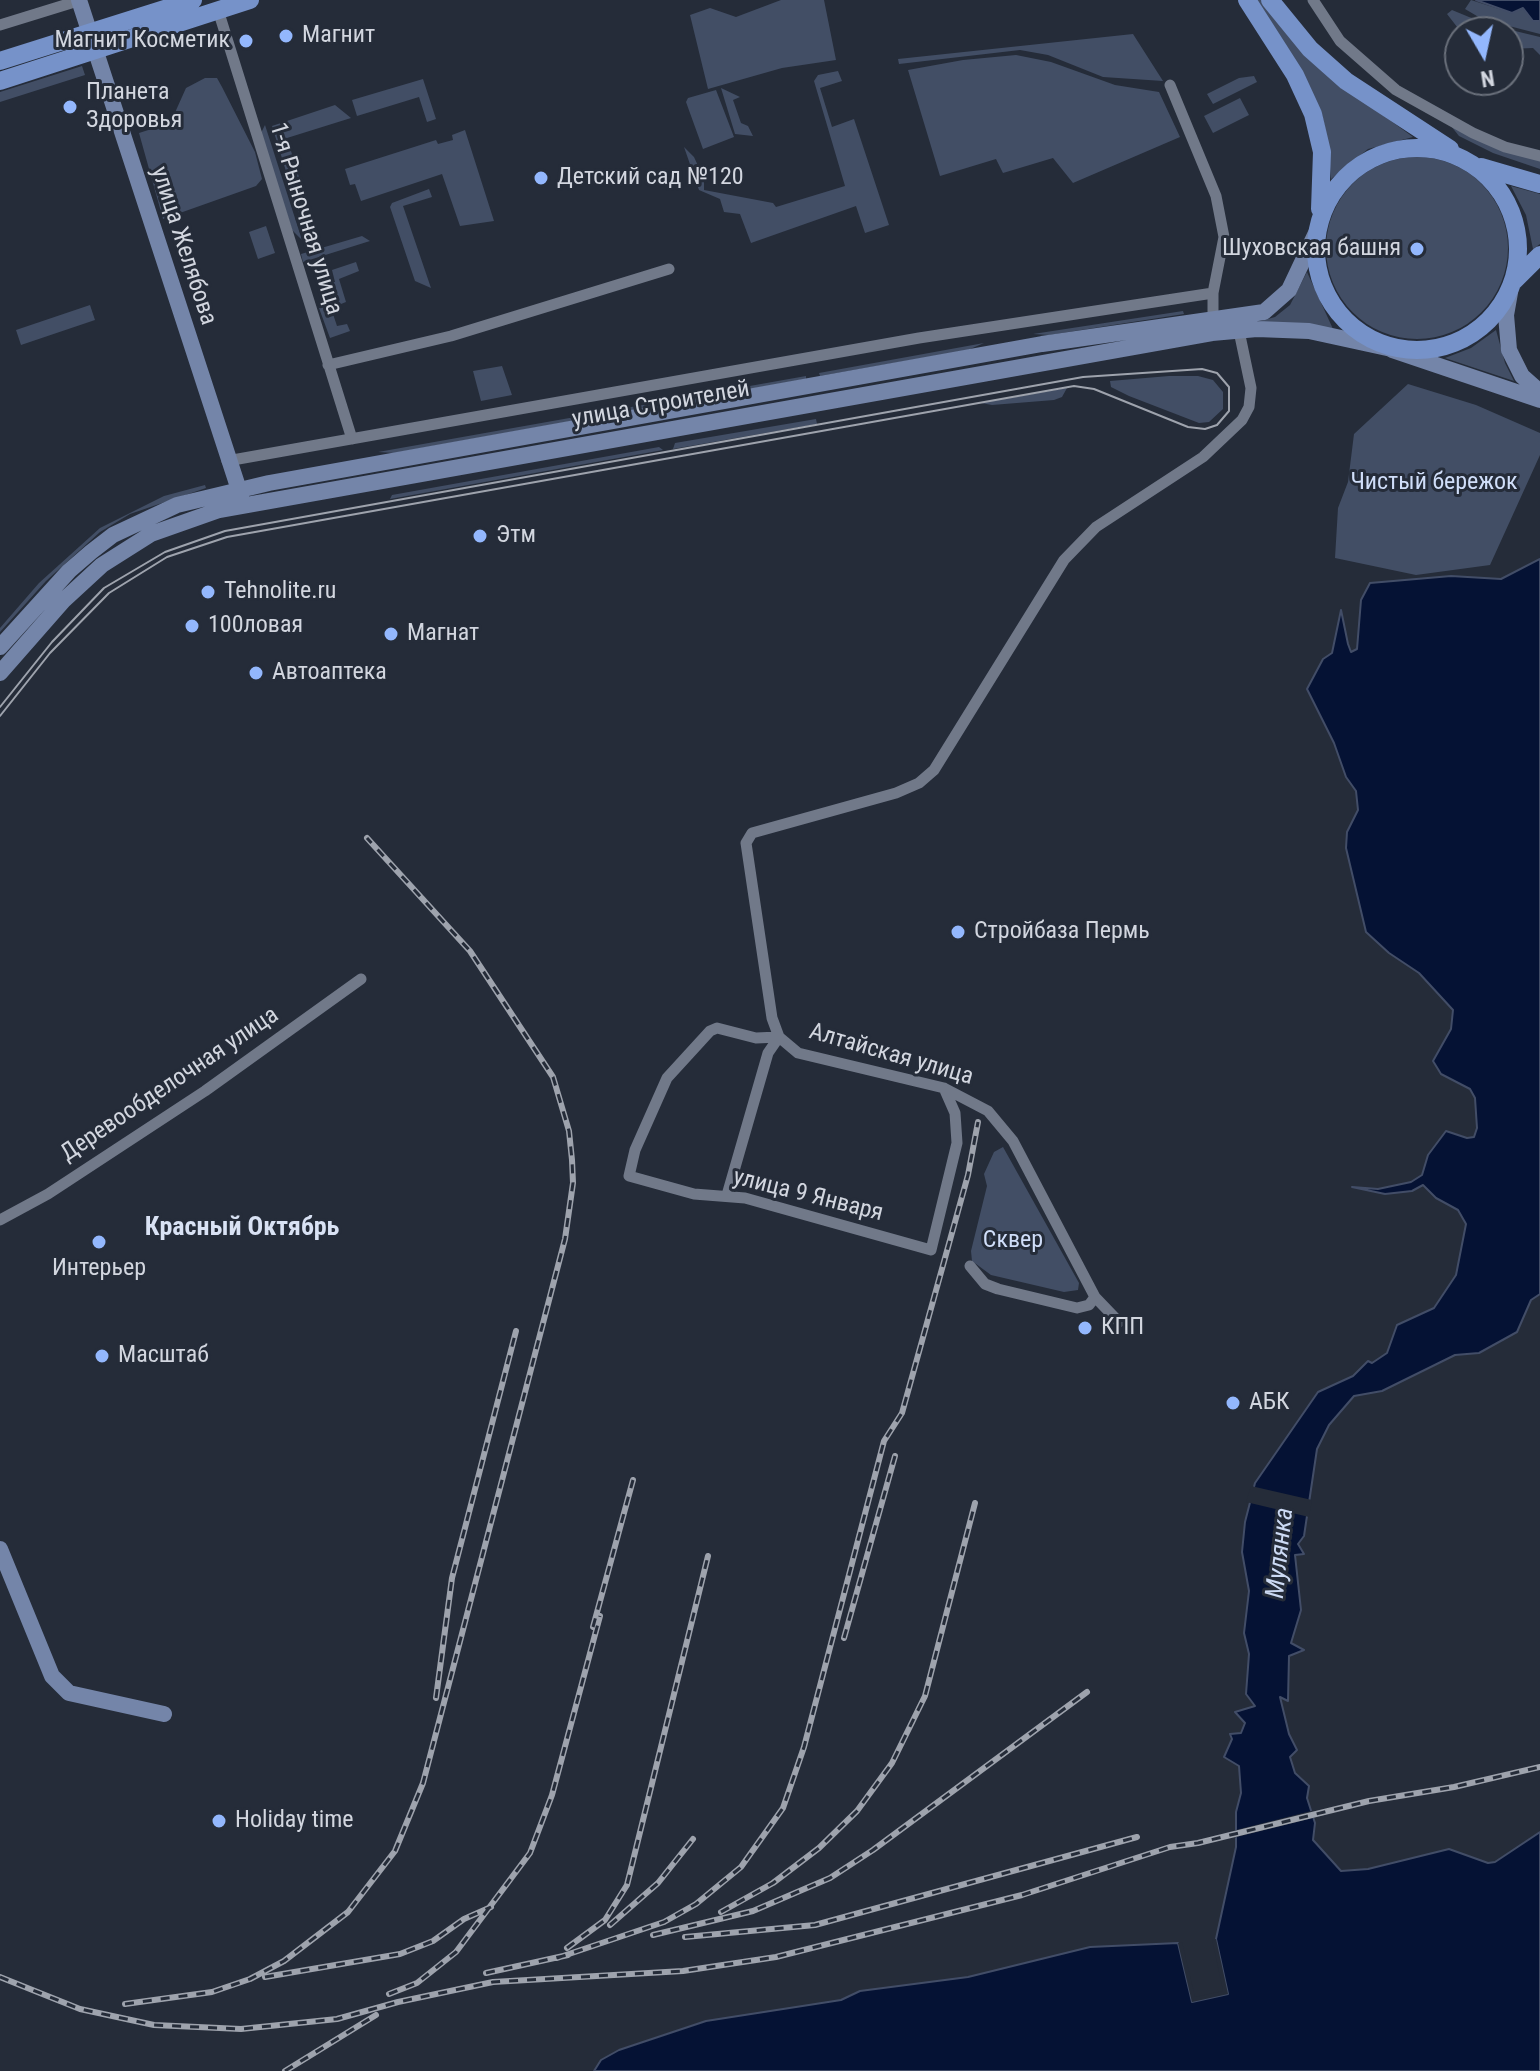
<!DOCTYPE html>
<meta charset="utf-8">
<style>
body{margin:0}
#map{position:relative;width:1540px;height:2071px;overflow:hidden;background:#252c39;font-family:"Roboto Condensed",sans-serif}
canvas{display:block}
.north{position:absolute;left:1444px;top:16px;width:80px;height:80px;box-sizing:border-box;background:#252c39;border:2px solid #6a707b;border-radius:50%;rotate:171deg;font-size:22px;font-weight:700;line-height:32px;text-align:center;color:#d2d6df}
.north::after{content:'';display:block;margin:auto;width:28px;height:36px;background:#93b7fd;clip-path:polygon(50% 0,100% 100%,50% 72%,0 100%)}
</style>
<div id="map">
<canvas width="1540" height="2071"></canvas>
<div class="north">N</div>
</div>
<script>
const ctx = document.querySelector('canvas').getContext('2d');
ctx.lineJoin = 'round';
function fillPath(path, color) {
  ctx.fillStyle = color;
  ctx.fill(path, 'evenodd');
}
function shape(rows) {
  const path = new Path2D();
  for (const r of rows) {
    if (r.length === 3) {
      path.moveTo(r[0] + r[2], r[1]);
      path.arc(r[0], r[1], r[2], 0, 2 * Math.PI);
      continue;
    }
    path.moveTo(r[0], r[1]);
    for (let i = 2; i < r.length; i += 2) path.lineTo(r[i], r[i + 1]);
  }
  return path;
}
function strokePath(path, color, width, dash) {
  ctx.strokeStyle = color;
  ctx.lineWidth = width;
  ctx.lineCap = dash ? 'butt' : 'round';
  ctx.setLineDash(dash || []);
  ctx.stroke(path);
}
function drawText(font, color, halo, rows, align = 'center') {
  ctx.font = font + ' "Roboto Condensed",sans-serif';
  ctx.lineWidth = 6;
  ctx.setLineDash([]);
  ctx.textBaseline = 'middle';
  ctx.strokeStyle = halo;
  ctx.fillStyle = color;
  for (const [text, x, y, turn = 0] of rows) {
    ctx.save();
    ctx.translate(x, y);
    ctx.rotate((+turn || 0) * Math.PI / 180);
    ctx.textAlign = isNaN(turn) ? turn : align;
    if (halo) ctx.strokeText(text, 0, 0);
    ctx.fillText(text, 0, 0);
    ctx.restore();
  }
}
fillPath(shape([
 [781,0,824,0,836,60,782,68,708,89,690,15,710,8,736,17],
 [1255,0,1261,0,1329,76,1413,137,1368,149,1331,179,1328,142,1321,110],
 [1471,0,1499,9,1515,12,1523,8,1533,21,1540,21,1540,34,1482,19,1465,9],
 [1452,10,1486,24,1540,37,1540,55,1533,48,1508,49,1508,32,1461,32,1447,14],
 [1133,34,1163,81,1103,77,1048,55,1020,50,899,64,898,59],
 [1016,55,1051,62,1115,85,1159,92,1180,137,1073,183,1053,158,1003,173,996,159,940,176,908,70,963,60],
 [82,66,85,75,0,102,0,92],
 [838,71,842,81,820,88,832,127,854,119,889,225,865,233,856,206,751,243,740,214,724,212,720,199,699,190,684,147,694,157,704,179,704,190,773,203,776,207,845,186,814,81,818,75],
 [1254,76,1257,82,1213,104,1207,94,1239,78],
 [205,78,217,78,222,87,255,152,262,179,256,186,163,219,139,133,167,124,173,117,186,88],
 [423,79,436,119,427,122,419,97,357,116,352,100],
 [721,88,740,97,733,100,741,123,748,126,753,136,735,134],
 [716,90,734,137,703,149,686,102,688,98],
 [1240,98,1249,115,1213,133,1204,116],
 [335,105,351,118,287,138,317,236,307,239,272,126],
 [265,125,302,240,292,230,261,133],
 [1451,126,1540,159,1540,169,1493,153,1459,136],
 [465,130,494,221,460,226,442,174,361,201,355,184,350,185,345,169,436,140,438,144,453,140,452,135],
 [1417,248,91],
 [1511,186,1540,194,1540,244,1533,249,1526,215],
 [429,189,432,197,403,206,431,288,415,281,390,207,392,203],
 [266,226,275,253,258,259,249,232],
 [362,236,370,241,303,262,301,254],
 [356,262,359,271,339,279,346,302,331,308,337,326,347,324,350,331,330,338,319,308,334,303,328,284,335,282,332,270],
 [1307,272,1333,329,1254,323,1275,317,1290,305],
 [90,305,95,320,21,345,16,330],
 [1183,311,1184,314,1049,335,1033,334],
 [1496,330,1505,363,1514,381,1445,358,1471,348],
 [984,343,968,350,820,376,819,373],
 [502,366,512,395,481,401,473,371],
 [806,376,806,379,394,453,378,452],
 [1169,376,1198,376,1213,380,1223,392,1223,409,1209,422,1199,423,1129,396,1111,387,1110,381],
 [1408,384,1476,405,1540,433,1540,455,1490,565,1416,575,1335,558,1338,508,1348,482,1354,434],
 [1067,388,1062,397,1054,400,992,405,981,403],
 [816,419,817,424,673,449,675,443],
 [659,447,663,450,390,499,392,495],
 [205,485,206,488,130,514,100,532,46,581,0,632,0,628,39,583,100,528,164,496],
 [1003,1147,1079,1283,1078,1290,1064,1292,991,1275,972,1261,971,1251,987,1186,984,1174,994,1152]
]), '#424e65');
const water = shape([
 [1476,0,1540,0,1540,21,1533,21,1523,8,1512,13,1476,0],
 [1540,559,1540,1294,1531,1300,1517,1332,1479,1353,1455,1355,1382,1391,1354,1396,1329,1425,1317,1449,1304,1536,1298,1544,1304,1554,1295,1555,1301,1610,1291,1643,1304,1650,1289,1656,1288,1701,1280,1697,1289,1734,1297,1750,1290,1757,1295,1773,1309,1786,1307,1798,1315,1823,1313,1840,1341,1871,1368,1869,1449,1849,1488,1863,1495,1862,1540,1832,1540,2071,594,2071,601,2060,619,2050,706,2021,841,2000,860,1991,968,1977,1090,1947,1178,1943,1192,2002,1228,1994,1216,1939,1236,1847,1236,1812,1241,1793,1239,1766,1224,1757,1232,1739,1230,1734,1241,1733,1245,1723,1235,1712,1255,1706,1246,1694,1249,1654,1244,1633,1249,1591,1242,1552,1245,1522,1255,1483,1318,1392,1353,1376,1368,1361,1372,1363,1387,1353,1397,1325,1434,1308,1456,1275,1466,1224,1458,1210,1436,1198,1423,1185,1412,1191,1385,1194,1352,1187,1378,1189,1411,1182,1422,1175,1428,1155,1446,1131,1467,1138,1474,1137,1477,1128,1475,1098,1470,1089,1441,1074,1433,1061,1451,1029,1453,1010,1419,973,1389,953,1366,932,1346,848,1347,832,1358,810,1356,791,1346,777,1334,743,1307,689,1323,659,1332,653,1341,610,1348,644,1351,652,1357,649,1361,600,1370,583,1451,576,1501,579,1540,559]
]);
fillPath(water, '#051234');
strokePath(water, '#424d67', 2);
fillPath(shape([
 [1251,1486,1312,1500,1309,1517,1246,1502],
 [1315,1810,1317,1817,1233,1838,1232,1831],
 [1212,1939,1216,1939,1228,1994,1192,2002,1178,1943,1182,1942,1195,1997,1223,1991]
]), '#252c39');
strokePath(shape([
 [1313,0,1340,41,1396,90,1473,133,1505,147,1540,156],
 [218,10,352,439],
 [0,25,81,0],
 [1170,85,1216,196,1224,237,1213,293,1213,319],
 [328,365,451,336,669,269],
 [227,461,919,338,1213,293],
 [779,1037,756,1038,717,1028,710,1031,667,1078,635,1150,629,1176,694,1194,745,1198,931,1250,957,1143,955,1113,944,1088],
 [727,1195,768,1053,779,1037],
 [0,1220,48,1194,205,1091,361,979],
 [970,1266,985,1284,998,1289,1077,1308,1089,1305,1095,1297],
 [1119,1322,1095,1297,1013,1141,988,1111,944,1088,798,1053,779,1037,772,1018,746,843,752,833,896,793,919,783,934,770,1064,560,1096,527,1203,457,1242,420,1249,407,1251,388,1239,331]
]), '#717989', 11);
strokePath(shape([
 [79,0,241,496],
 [1511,287,1506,315,1509,350,1522,376,1540,392],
 [1392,350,1540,400],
 [0,647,69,571,91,552,113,535,177,505,269,483,1042,344,1264,312,1289,290,1316,233],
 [0,673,64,600,102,565,151,534,219,510,1212,333,1257,329,1309,331,1387,348],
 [0,1549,52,1676,69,1693,164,1714]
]), '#7485a9', 16);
strokePath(shape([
 [1247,0,1295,75,1313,114,1322,152,1320,209],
 [1270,0,1310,49,1346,81,1450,149],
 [0,61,193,0],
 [0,81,250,0],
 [1417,249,101],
 [1481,167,1540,184],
 [1514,281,1540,255]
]), '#7692c9', 18);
strokePath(shape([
 [0,707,52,642,104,588,165,552,225,531,1083,377,1202,369,1217,373,1229,387,1229,411,1217,425,1205,429,1188,427,1094,389,1074,386,227,537,167,557,109,593,50,653,0,716]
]), '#9ea3ad', 2);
const rail = shape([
 [593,1627,633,1480],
 [844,1638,895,1456],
 [436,1698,452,1578,516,1331],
 [721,1912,773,1883,819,1848,857,1811,892,1763,925,1696,975,1503],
 [610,1925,658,1883,693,1839],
 [653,1935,753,1911,830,1878,873,1850,1087,1692],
 [685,1937,815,1925,1137,1837],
 [567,1948,605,1920,627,1885,708,1556],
 [557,1958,664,1922,696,1904,741,1867,783,1808,804,1747,884,1441,902,1413,968,1175,978,1122],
 [486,1973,568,1955],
 [0,1977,80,2009,154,2025,241,2029,337,2019,398,2002,493,1982,683,1971,776,1957,1022,1895,1170,1847,1198,1843,1369,1801,1454,1787,1540,1767],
 [265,1977,400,1954,433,1941,464,1919,491,1907],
 [389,1994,417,1983,456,1952,530,1853,552,1795,600,1616],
 [125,2004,212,1992,250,1979,284,1961,348,1912,395,1851,423,1783,565,1239,573,1183,572,1160,569,1131,553,1077,470,951,367,838],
 [285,2071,376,2015]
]);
strokePath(rail, '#9ea3ad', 6);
strokePath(rail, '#252c39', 3, [9]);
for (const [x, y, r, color] of [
 [286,36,8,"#93b7fd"],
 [246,41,8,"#93b7fd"],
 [70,107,8,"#93b7fd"],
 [541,178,8,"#93b7fd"],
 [1417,249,8,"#93b7fd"],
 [480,536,8,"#93b7fd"],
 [208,592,8,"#93b7fd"],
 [192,626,8,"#93b7fd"],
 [391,634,8,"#93b7fd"],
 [256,673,8,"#93b7fd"],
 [958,932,8,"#93b7fd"],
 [99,1242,8,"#93b7fd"],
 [1085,1328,8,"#93b7fd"],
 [102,1356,8,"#93b7fd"],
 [1233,1403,8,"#93b7fd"],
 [219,1821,8,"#93b7fd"]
]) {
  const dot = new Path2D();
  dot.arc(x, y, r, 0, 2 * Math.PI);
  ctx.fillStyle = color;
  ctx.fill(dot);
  strokePath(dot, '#252c39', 3);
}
drawText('24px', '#d2d6df', '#252c39', [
 ["Магнит",302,36],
 ["Магнит Косметик",230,41,"right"],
 ["Планета",86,93],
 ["Здоровья",86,121],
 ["Детский сад №120",557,178],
 ["Шуховская башня",1401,249,"right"],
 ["Этм",496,536],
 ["Tehnolite.ru",224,592],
 ["100ловая",208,626],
 ["Магнат",407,634],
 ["Автоаптека",272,673],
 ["Стройбаза Пермь",974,932],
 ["Интерьер",99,1269,"center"],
 ["КПП",1101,1328],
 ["Масштаб",118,1356],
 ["АБК",1249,1403],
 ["Holiday time",235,1821]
], 'left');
drawText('24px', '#d2d6df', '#252c39', [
 ["1-я Рыночная улица",305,219,73],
 ["улица Желябова",183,246,72],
 ["улица Строителей",661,405,-10],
 ["Алтайская улица",891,1055,16],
 ["Деревообделочная улица",170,1085,-34],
 ["улица 9 Января",808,1196,14]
]);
drawText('24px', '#d0def9', '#252c39', [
 ["Чистый бережок",1434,483],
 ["Сквер",1013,1241]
]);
drawText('bold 26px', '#d9e2f4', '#252c39', [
 ["Красный Октябрь",242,1228]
]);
drawText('italic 26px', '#ccdaf4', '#252c39', [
 ["Мулянка",1281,1553,-84]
]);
</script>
